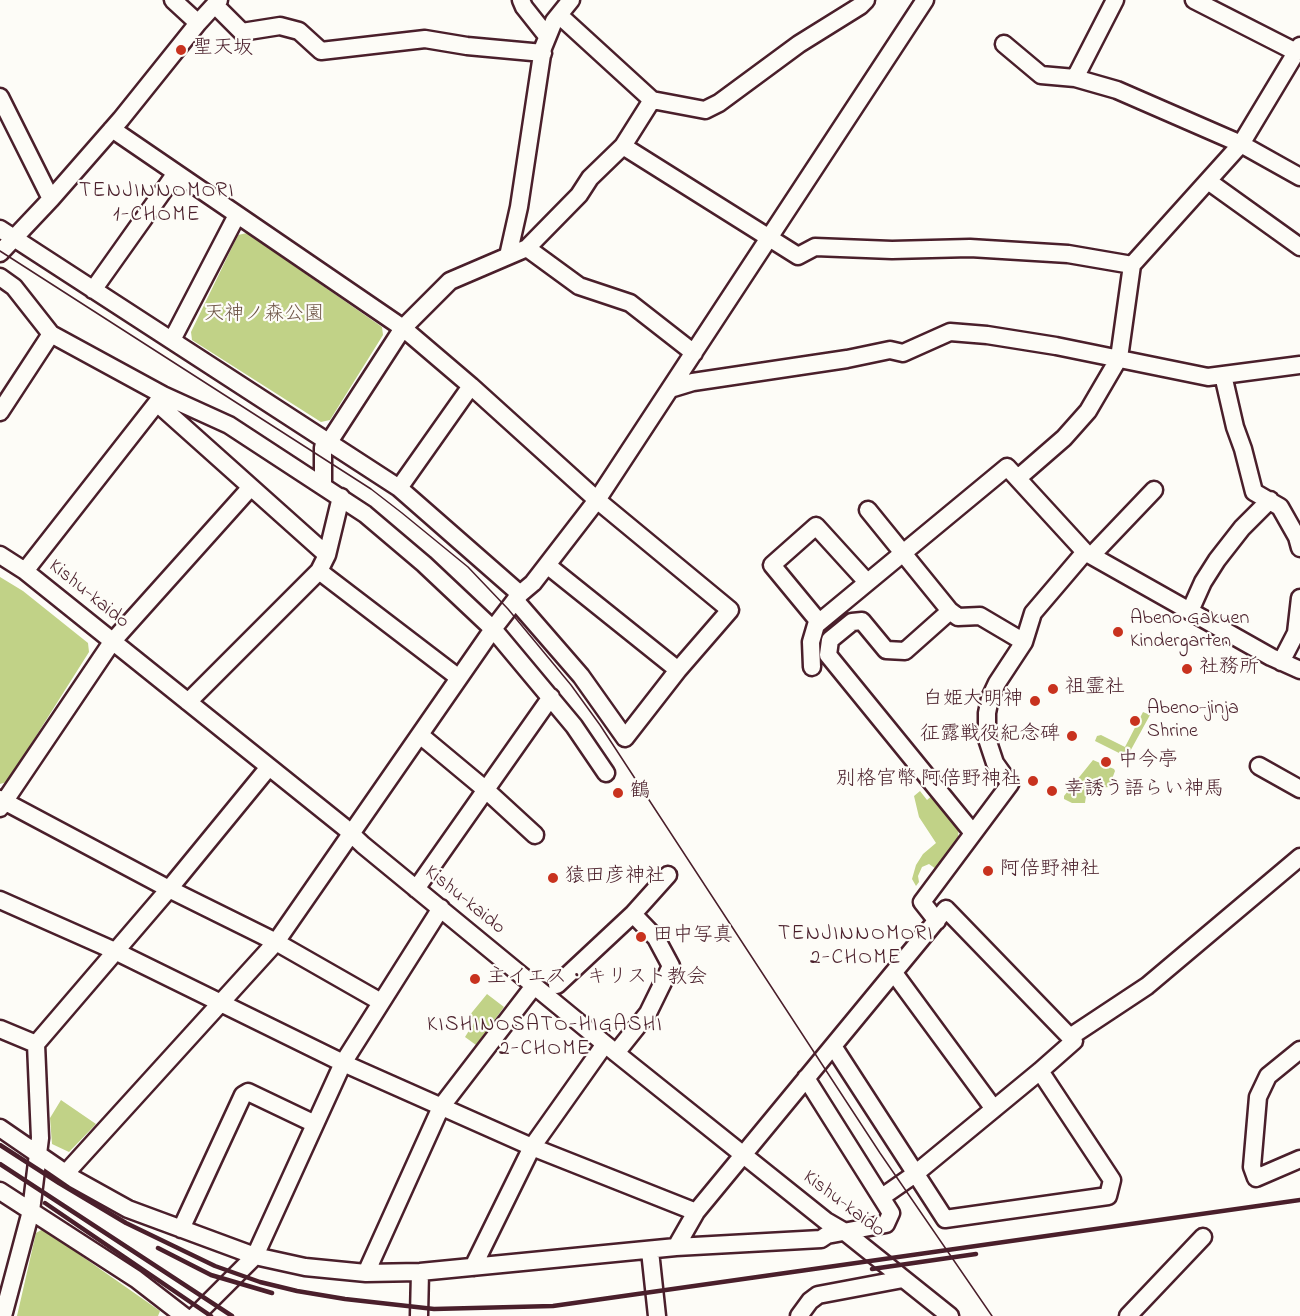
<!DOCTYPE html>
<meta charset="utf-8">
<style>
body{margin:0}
canvas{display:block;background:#fdfcf7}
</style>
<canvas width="1300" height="1316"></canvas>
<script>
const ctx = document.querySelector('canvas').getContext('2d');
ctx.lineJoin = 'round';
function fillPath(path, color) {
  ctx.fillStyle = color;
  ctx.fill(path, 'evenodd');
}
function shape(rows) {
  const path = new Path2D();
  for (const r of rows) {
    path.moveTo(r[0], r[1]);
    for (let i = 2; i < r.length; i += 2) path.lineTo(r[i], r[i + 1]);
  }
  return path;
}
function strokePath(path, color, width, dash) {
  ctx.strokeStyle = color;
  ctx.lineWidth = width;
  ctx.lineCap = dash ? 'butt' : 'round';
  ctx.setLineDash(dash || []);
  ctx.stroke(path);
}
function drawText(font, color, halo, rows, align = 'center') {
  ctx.font = font + ' "Indie Flower","Klee One",sans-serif';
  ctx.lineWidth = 4.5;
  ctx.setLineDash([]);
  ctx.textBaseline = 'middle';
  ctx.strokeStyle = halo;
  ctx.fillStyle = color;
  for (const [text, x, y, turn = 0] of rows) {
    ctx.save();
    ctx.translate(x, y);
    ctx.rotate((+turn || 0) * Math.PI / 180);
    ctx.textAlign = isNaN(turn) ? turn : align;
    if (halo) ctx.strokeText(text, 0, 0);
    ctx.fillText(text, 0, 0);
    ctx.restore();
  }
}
fillPath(shape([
 [247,233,382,327,383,335,330,420,321,422,192,340,191,332,238,235],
 [0,577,23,591,88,643,89,652,7,782,0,784],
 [1143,712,1150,715,1127,757,1095,741,1097,736,1101,735,1125,747],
 [1093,760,1114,769,1115,771,1109,787,1087,789,1085,803,1072,803,1064,799,1064,796],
 [920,791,927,800,935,793,959,824,958,839,936,869,929,864,922,867,918,876,919,882,916,886,912,879,916,865,923,854,936,843,919,817,914,796],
 [487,994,504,1007,476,1045,465,1037,475,1021,469,1016],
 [61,1100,96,1124,69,1152,52,1144,50,1118],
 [43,1229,160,1311,158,1316,17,1316,36,1233]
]), '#c1d287');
const minor = shape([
 [173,0,198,23],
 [521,0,524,7,547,36],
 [1194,0,1296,52],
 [215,5,242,32,280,26,299,31,321,51,425,39,467,46,543,53],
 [559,15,652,100,705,110,719,103,799,44,860,6,866,0],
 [1004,44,1041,75,1075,78,1117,90,1241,144,1300,177],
 [1075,78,1115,0],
 [0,97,51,199],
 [112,129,403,328,471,386,597,500,730,610,678,670,625,738,581,676,515,600],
 [623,146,798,256,815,247,892,250,970,248,1068,254,1132,265],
 [1208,181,1300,247],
 [0,229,399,488,520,594],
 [527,248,579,286,630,303,694,353],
 [0,253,51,199,121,119,198,23,219,0],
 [508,256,519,207,543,48,554,21,571,0],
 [0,277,14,287,51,334,163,395,229,425,365,514,424,564,493,629,574,726,606,773],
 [93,290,176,173],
 [172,340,237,215],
 [1223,375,1235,427,1243,449,1254,492,1280,507,1297,537,1300,548],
 [670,389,693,382,847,359,890,350,903,353,950,332,987,335,1056,346,1208,377,1300,365],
 [157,403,327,555,341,497],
 [0,412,51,334],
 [329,442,403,328,450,281,527,248,579,195,590,178,623,146,652,100],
 [1018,478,1064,438,1088,411,1119,358,1132,265,1241,144,1300,46],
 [323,485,323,448,325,439],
 [399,488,471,386],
 [868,510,950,611],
 [0,555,25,571,344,827,363,845,616,1053,826,1221,845,1232,950,1316],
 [1092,555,1154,490],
 [547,565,678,670],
 [25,571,163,395],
 [319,571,459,678],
 [1190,611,1203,582,1217,560,1242,528,1270,500],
 [819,622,772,565,816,526,867,582],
 [1281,662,1296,633,1300,598],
 [812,667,811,642,816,625,1007,467,1085,552,1271,657,1300,670],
 [188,702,319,571,327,555],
 [420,735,486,790,535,835],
 [1259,766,1300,789],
 [0,799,169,889,276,942,381,1002],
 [0,808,112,642,251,487],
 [973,833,828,655,830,640,852,622,862,621,886,650,905,651,950,611,958,617,980,616,1024,642],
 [416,889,551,697],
 [0,900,115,951,343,1063,532,1147,696,1212],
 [633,914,668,875],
 [937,921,922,902,1010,784,995,763,987,739,987,713,990,698,997,683,1024,642,1033,613,1085,552],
 [894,973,994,1109],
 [557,985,633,914,656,938,671,966,648,1013,616,1053],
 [0,1029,36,1044],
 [833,1046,945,1219,1108,1196,1112,1180,1040,1071],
 [1300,1050,1268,1076,1258,1097,1252,1167,1256,1178,1300,1159],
 [0,1128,74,1179,128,1209,255,1256,305,1267,366,1273,420,1272,676,1247,821,1239,827,1235,886,1224,891,1213,806,1078],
 [66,1173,276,942,493,629,520,594,533,583,597,500,925,0],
 [0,1191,136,1279,184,1316],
 [882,1197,915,1174,1040,1071,1074,1041,1070,1037,1147,986,1300,857],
 [181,1229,243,1095,248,1092,315,1124],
 [676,1247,696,1212,946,909,1070,1037],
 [650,1251,657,1316],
 [473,1267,532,1147,605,1044],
 [366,1273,441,1107,534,986],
 [3,1316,31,1211,38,1154,40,1138,36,1044,169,889,269,767],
 [195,1316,255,1256,343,1063,441,908],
 [419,1316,420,1272],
 [799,1316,810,1301,818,1295,903,1279],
 [1128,1316,1203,1237]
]);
strokePath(minor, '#4a1f2b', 21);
strokePath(minor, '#fdfcf7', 16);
strokePath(shape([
 [0,251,371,489,402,513,468,567,508,609,571,685,600,725,880,1153,992,1316]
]), '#4a1f2b', 1.5);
strokePath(shape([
 [0,1145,59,1183,126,1223,215,1266,260,1282,297,1291,345,1299,434,1309,553,1306,1300,1200],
 [0,1164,232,1316],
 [45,1203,211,1316],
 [158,1248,211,1275,272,1293],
 [872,1269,976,1254]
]), '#4a1f2b', 4.5);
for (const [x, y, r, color] of [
 [181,50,6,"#c8321e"],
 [1118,632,6,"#c8321e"],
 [1187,669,6,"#c8321e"],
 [1053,689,6,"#c8321e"],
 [1035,701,6,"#c8321e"],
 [1135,721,6,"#c8321e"],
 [1072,736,6,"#c8321e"],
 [1106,762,6,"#c8321e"],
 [1033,781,6,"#c8321e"],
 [1052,791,6,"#c8321e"],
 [618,793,6,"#c8321e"],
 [988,871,6,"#c8321e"],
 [553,878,6,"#c8321e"],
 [641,937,6,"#c8321e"],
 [475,979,6,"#c8321e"]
]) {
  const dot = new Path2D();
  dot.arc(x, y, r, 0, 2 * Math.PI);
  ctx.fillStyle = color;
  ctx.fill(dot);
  strokePath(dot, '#fdfcf7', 2);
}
drawText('20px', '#4a1f2b', '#fdfcf7', [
 ["聖天坂",193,50],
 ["Abeno Gakuen",1130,620],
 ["Kindergarten",1130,643],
 ["社務所",1199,669],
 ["祖霊社",1065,689],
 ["白姫大明神",1023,701,"right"],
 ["Abeno-jinja",1147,710],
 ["Shrine",1147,733],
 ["征露戦役紀念碑",1060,736,"right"],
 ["中今亭",1118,762],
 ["別格官幣 阿倍野神社",1021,781,"right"],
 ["幸誘う語らい神馬",1064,791],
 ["鶴",630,793],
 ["阿倍野神社",1000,871],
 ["猿田彦神社",565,878],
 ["田中写真",653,937],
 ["主イエス・キリスト教会",487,979]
], 'left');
drawText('20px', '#6e5547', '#fdfcf7', [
 ["天神ノ森公園",264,316]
]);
drawText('20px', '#4a1f2b', '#fdfcf7', [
 ["Kishu-kaido",88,595,39],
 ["Kishu-kaido",464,901,39],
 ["Kishu-kaido",843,1205,37]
]);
ctx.letterSpacing = '1.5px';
drawText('21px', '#4a1f2b', '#fdfcf7', [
 ["TENJINNOMORI",157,193],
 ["1-CHOME",157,217],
 ["TENJINNOMORI",856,936],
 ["2-CHOME",856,960],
 ["KISHINOSATO-HIGASHI",545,1027],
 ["2-CHOME",545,1051]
]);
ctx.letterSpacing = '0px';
</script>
